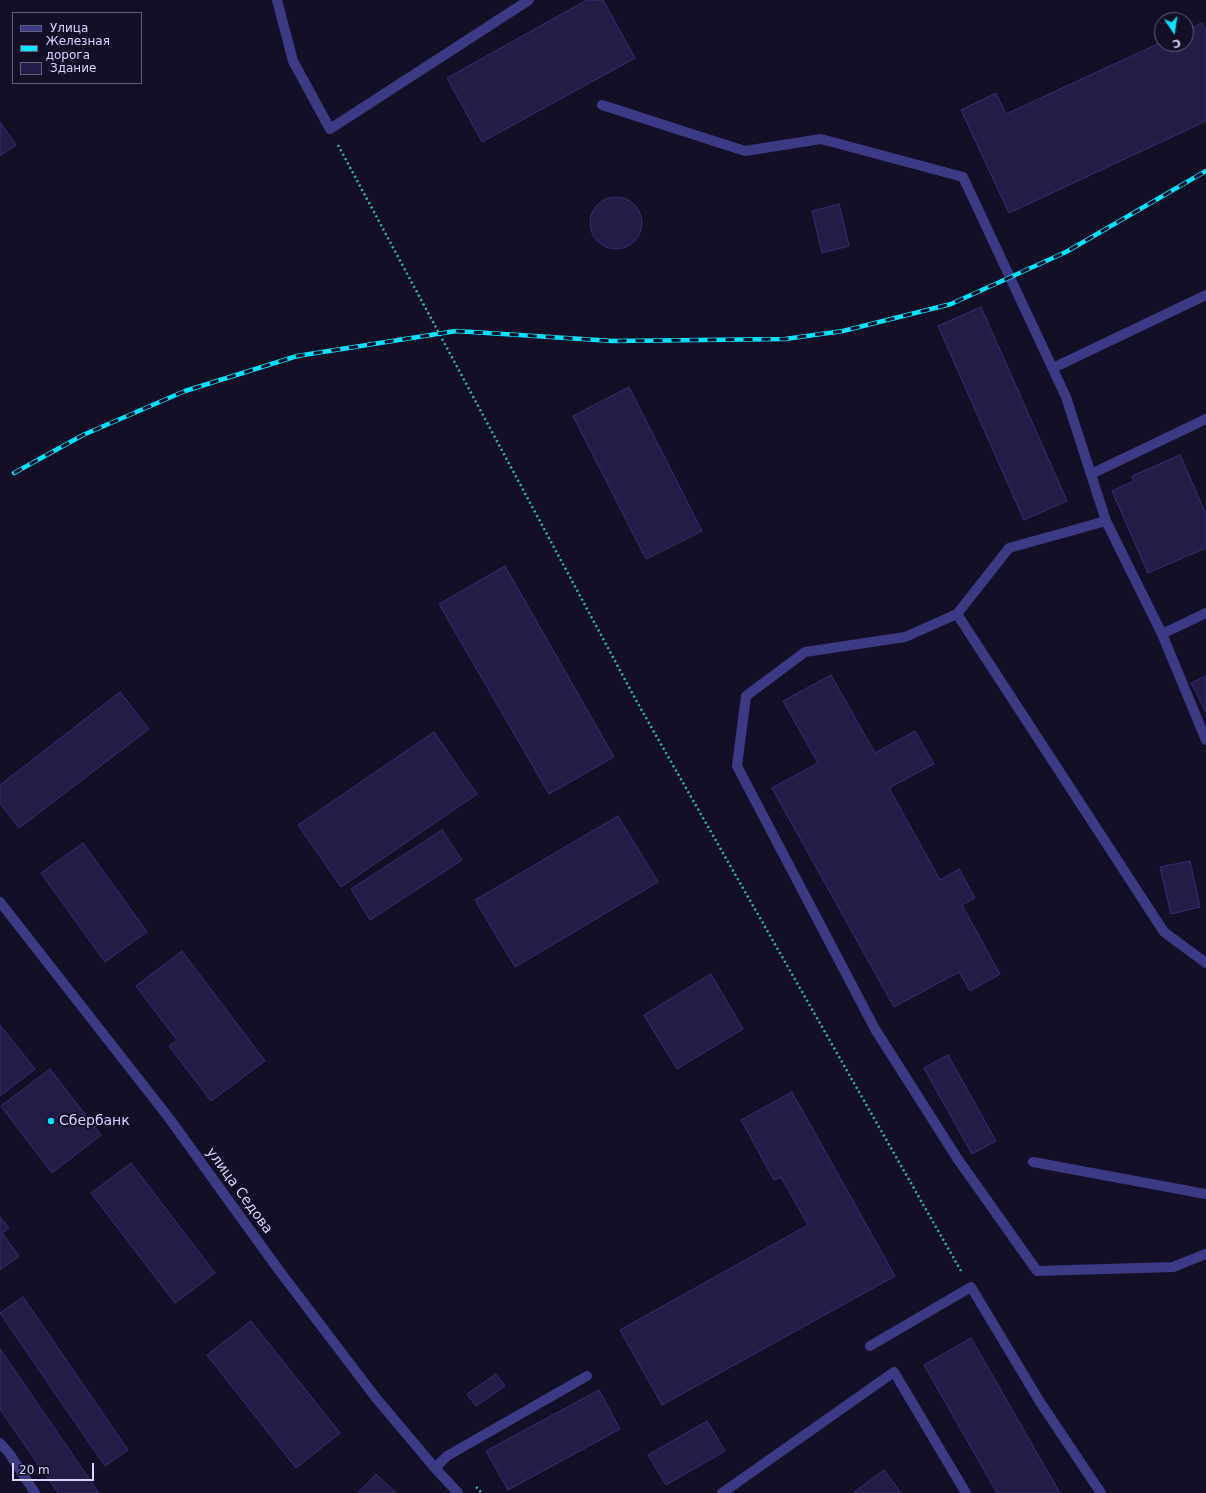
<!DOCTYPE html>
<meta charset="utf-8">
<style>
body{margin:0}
#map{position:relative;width:1206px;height:1493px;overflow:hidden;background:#130f26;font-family:"DejaVu Sans",sans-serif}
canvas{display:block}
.legend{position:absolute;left:12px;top:12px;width:130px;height:72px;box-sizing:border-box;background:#130f26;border:1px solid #625e7d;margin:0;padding:5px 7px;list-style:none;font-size:12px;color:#d9d4ff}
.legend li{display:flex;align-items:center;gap:8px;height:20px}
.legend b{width:20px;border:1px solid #625e7d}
.north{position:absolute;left:1154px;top:12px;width:40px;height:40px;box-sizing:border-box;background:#130f26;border:1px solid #625e7d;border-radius:50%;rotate:167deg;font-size:11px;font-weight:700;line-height:16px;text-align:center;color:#d9d4ff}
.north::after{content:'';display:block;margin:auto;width:14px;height:18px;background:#00e5ff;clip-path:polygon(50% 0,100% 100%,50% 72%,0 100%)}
.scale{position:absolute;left:12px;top:1463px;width:82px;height:18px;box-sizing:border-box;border:2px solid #d9d4ff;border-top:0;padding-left:5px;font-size:12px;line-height:14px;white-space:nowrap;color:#d9d4ff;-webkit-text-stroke:3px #130f26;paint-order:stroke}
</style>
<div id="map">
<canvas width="1206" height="1493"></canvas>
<ul class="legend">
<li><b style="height:5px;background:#3d3a85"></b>Улица</li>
<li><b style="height:5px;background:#00e5ff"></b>Железная дорога</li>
<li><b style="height:11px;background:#241b47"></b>Здание</li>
</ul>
<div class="north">С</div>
<div class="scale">20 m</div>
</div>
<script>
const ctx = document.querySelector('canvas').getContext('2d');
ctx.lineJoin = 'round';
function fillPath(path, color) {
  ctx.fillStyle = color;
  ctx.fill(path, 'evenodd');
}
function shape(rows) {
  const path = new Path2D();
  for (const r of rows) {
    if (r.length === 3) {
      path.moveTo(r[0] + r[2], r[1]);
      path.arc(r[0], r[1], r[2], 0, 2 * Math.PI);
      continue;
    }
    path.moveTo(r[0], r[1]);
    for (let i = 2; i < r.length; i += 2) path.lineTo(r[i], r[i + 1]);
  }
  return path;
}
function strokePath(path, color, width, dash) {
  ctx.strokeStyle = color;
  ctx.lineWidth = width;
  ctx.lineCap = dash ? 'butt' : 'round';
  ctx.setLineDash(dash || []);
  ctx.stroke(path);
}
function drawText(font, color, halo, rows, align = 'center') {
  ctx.font = font + ' "DejaVu Sans",sans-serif';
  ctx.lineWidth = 4;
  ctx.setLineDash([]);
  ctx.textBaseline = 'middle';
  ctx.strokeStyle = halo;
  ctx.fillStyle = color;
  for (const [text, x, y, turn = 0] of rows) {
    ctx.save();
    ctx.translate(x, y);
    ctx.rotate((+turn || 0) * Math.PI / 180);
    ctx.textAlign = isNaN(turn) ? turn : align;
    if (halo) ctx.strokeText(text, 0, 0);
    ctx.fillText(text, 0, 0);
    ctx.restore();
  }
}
const building = shape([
 [587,0,603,0,635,58,482,142,447,78,587,0],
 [1202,23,1206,31,1206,121,1009,213,961,110,996,93,1006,114,1162,42,1162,44,1186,44,1186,31,1202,23],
 [0,122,16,145,0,156,0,122],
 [616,223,26],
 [839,204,849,246,822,253,812,211,839,204],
 [981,307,1067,501,1024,520,938,326,981,307],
 [629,387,702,531,646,559,573,416,629,387],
 [1180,455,1206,514,1206,548,1148,573,1112,491,1134,481,1132,476,1180,455],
 [505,566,614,757,549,794,439,604,505,566],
 [831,675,875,753,915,731,934,764,889,788,940,880,959,869,975,898,962,905,1000,974,970,991,959,972,894,1007,772,788,818,763,783,701,831,675],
 [1206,676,1206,712,1191,683,1206,676],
 [120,692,149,729,19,828,0,803,0,785,120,692],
 [434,732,477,794,341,887,298,825,434,732],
 [618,816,658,882,515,967,475,900,618,816],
 [442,830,462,860,370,920,351,889,442,830],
 [83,843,147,932,105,962,41,873,83,843],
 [1190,861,1200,907,1171,914,1160,867,1190,861],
 [182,951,265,1061,211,1101,169,1046,177,1040,136,986,182,951],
 [711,974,743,1029,677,1069,644,1015,711,974],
 [0,1025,35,1069,0,1096,0,1025],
 [948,1055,996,1141,972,1154,924,1068,948,1055],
 [50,1069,101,1135,52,1173,1,1106,50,1069],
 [792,1092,895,1276,662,1405,620,1330,808,1225,781,1177,774,1180,741,1120,792,1092],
 [131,1163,215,1273,175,1303,91,1193,131,1163],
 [0,1217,9,1228,2,1233,19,1256,0,1270,0,1217],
 [23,1297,128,1450,105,1466,0,1313,23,1297],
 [251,1321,340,1433,296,1468,207,1355,251,1321],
 [971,1338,1060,1493,997,1493,924,1365,971,1338],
 [0,1349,99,1493,58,1493,0,1409,0,1349],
 [496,1374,505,1386,476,1406,467,1394,496,1374],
 [599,1390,620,1429,508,1490,486,1451,599,1390],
 [707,1421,725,1451,666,1485,648,1455,707,1421],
 [884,1470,901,1493,853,1493,884,1470],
 [376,1474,396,1493,358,1493,376,1474]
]);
fillPath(building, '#241b47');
strokePath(building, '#3b2d73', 1);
strokePath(shape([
 [338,145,637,702,961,1271],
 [476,1487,482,1493]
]), '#2fb8b0', 2.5, [2, 3]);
strokePath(shape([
 [277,0,293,61,330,129,529,0],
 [602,105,745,151,821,139,963,177,1066,397,1106,521,1162,634,1206,740],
 [1053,368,1206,295],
 [1091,474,1206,419],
 [1106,521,1009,548,957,614,905,637,805,652,746,696,737,766,875,1029,957,1158,1037,1271,1173,1267,1206,1254],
 [957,614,1164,932,1206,963],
 [1162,634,1206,613],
 [0,902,169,1118,278,1269,376,1398,435,1468,458,1493],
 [1033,1162,1206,1194],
 [870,1346,971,1287,1040,1402,1101,1493],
 [0,1443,9,1453,35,1493],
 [435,1468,447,1456,587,1376],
 [722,1493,894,1372,966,1493]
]), '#3d3a85', 10);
const rail = shape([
 [14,473,83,435,185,391,297,356,456,331,613,341,785,339,843,331,951,304,1066,252,1206,171]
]);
strokePath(rail, '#00e5ff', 4.5);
strokePath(rail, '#130f26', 3, [9]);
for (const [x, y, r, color] of [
 [51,1121,4,"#00e5ff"]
]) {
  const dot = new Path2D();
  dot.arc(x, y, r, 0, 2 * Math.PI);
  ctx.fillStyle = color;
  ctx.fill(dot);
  strokePath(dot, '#130f26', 1.5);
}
drawText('14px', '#d9d4ff', '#130f26', [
 ["Сбербанк",59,1121]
], 'left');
drawText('14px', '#d9d4ff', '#130f26', [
 ["улица Седова",239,1191,54]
]);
</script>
